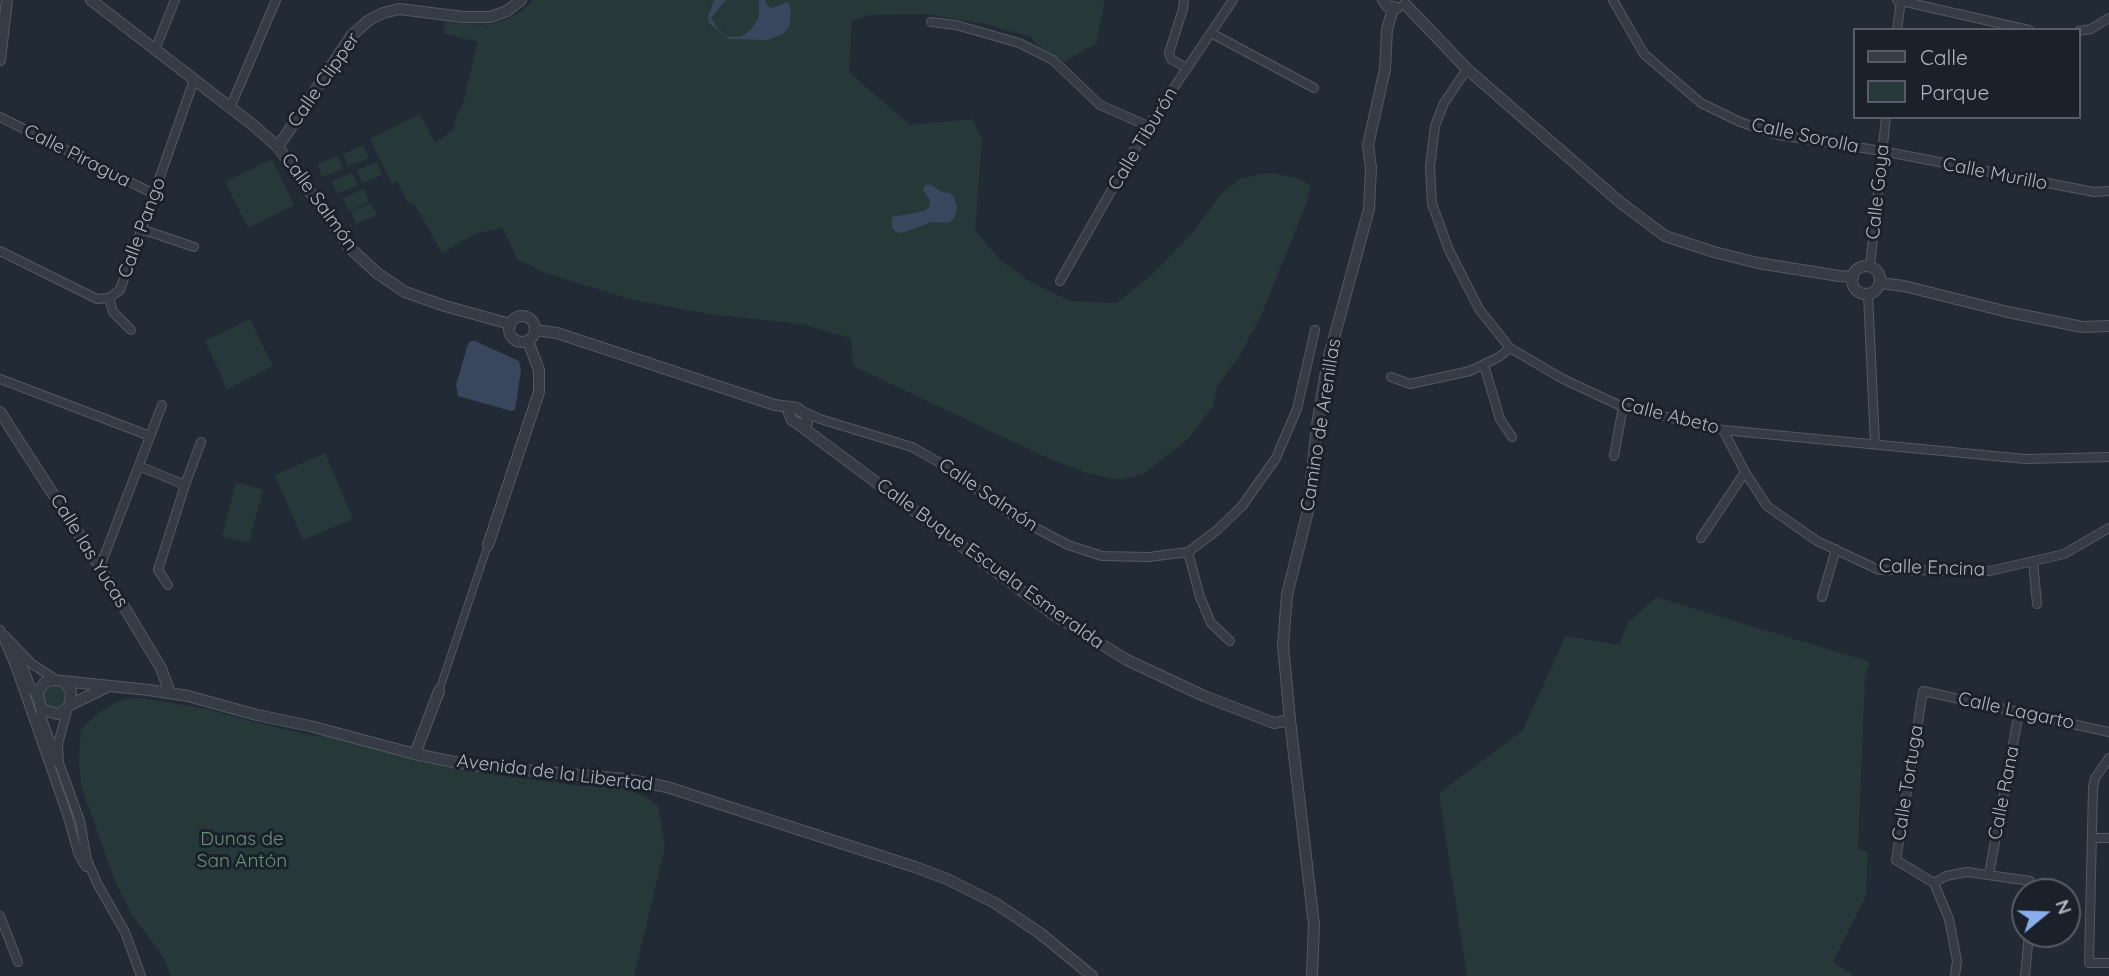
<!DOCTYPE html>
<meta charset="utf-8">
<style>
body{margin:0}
#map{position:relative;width:2109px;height:976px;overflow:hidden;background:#222a35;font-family:Quicksand,sans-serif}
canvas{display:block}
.legend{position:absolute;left:1853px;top:28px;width:228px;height:91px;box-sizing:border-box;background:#1a212a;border:2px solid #565d67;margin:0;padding:9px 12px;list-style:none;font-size:21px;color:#afb6c3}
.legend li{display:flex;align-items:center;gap:14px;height:35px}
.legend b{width:35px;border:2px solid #565d67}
.north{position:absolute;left:2011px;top:878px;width:70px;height:70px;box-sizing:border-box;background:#1a212a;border:2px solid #565d67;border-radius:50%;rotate:71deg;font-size:19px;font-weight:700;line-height:28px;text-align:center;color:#afb6c3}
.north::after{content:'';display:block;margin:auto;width:24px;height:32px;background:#88aeee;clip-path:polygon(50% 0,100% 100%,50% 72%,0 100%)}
</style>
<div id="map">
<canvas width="2109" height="976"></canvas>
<ul class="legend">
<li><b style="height:9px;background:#353c46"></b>Calle</li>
<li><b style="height:19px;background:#263838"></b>Parque</li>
</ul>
<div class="north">N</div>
</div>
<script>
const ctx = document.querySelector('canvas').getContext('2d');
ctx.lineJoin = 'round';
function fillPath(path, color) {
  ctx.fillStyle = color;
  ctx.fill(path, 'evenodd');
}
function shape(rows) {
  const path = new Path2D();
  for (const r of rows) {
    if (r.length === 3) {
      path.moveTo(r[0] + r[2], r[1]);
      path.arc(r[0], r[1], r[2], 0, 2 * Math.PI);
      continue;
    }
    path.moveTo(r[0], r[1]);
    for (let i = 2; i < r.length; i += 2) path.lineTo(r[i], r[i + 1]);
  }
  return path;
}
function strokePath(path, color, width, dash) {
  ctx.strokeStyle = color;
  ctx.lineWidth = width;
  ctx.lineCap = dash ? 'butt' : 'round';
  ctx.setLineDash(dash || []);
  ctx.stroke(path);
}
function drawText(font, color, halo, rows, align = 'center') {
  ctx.font = font + ' Quicksand,sans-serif';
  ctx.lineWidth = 6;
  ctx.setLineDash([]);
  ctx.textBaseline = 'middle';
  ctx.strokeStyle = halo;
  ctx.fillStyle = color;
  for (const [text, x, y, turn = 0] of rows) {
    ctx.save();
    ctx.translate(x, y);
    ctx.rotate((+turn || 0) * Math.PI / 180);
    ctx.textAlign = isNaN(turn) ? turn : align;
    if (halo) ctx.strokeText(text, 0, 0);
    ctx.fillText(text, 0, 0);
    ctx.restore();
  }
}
fillPath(shape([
 [534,0,1105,0,1096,44,1064,62,1035,43,1031,37,986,24,927,14,869,15,852,22,849,72,910,125,973,119,982,140,975,230,1001,261,1032,283,1071,301,1117,303,1149,277,1193,232,1221,194,1240,179,1258,174,1274,173,1300,179,1310,185,1307,202,1261,316,1239,357,1217,386,1213,406,1188,439,1143,474,1121,480,1090,474,1054,461,853,366,851,338,801,324,708,314,629,299,543,272,518,260,503,228,477,233,442,253,415,205,407,201,397,181,392,183,370,139,420,114,435,143,454,129,457,114,463,103,478,42,443,33,445,22,482,25,503,21,522,11],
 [363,145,369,158,348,166,343,154],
 [338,156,343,169,322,177,317,164],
 [272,159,294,205,248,228,225,182],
 [377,162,382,175,362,183,357,170],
 [352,173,358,185,337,194,332,181],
 [364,189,369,202,349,211,343,198],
 [371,203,377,215,356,224,351,211],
 [250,319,273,366,227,389,205,341],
 [325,453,353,519,303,540,275,475],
 [236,482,263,490,249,543,222,536],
 [1656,597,1870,662,1865,677,1858,849,1868,852,1866,896,1833,962,1854,976,1467,976,1439,793,1522,731,1566,636,1619,645,1628,623],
 [54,697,11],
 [140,698,208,709,253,722,314,736,333,735,468,771,580,786,616,786,642,795,658,806,665,847,634,976,171,976,163,956,132,915,117,886,81,786,79,758,81,729,101,711,123,699]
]), '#263838');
fillPath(shape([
 [714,0,726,0,711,18,717,28,726,36,736,37,742,36,751,29,759,17,759,0,765,0,768,7,772,8,785,3,789,3,791,13,789,26,783,34,768,40,729,39,709,23,708,17],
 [930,184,942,192,950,193,954,197,957,207,955,217,949,223,932,222,902,233,896,232,892,228,892,217,925,211,929,207,930,200,923,190,925,185],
 [471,341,475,341,519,361,521,370,515,410,511,411,458,396,456,385,468,344]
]), '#38475d');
const pedestrian = shape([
 [439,691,488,545]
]);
const minor = shape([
 [1184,0,1183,9,1169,53,1171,59,1187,68],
 [1613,0,1644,54,1701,103,1740,122,1778,135,1882,151,2094,192,2109,191],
 [1897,0,2029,30],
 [931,22,956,25,1019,43,1053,60,1100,105,1148,126],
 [1897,30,1901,0],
 [2079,31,2091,29,2109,18],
 [1211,33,1314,88],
 [155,50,175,0],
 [1467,69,1444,103,1435,126,1430,167,1432,204,1449,250,1479,309,1510,348,1563,379,1623,407,1723,430,2026,459,2109,457],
 [230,108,276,0],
 [0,117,154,194],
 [141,229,194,247],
 [0,251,97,299,109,298,120,290,194,80],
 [1870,266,1886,117],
 [1060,281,1148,126,1233,0],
 [1868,294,1875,444],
 [109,298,113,312,131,330],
 [1484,365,1500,419,1512,437],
 [1391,377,1410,384,1470,371,1499,357,1510,348],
 [0,379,150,436],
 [802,411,820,419,912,447,947,467,1013,516,1068,545,1102,556,1149,557,1188,552,1216,531,1242,506,1276,458,1297,409,1315,330],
 [1723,430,1745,472,1767,506,1817,541,1879,570,1990,571,2064,554,2109,528],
 [1614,456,1623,407],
 [139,466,185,485],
 [1701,538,1745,472],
 [1188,552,1200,597,1211,623,1230,641],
 [2033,561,2037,604],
 [100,567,162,405],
 [168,585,158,570,185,485,201,442],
 [1822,597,1836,549],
 [0,630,16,668,68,817,78,853,86,867],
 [4,635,32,664,55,679],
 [13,652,22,664,31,688,38,698],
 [40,705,41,716,50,741,52,763],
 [68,707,58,744,59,763,80,821,87,860,98,885,125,932,141,976],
 [2109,758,2095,778,2093,788,2089,963,2109,963],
 [2092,838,2109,838],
 [1989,874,2019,712],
 [1934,883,1946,876,1967,872,2030,881,2032,892],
 [0,916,18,962],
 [1955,976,1957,961,1949,919,1934,883,1896,860,1923,691,2109,732],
 [2025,976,2029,934]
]);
const tertiary = shape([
 [91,0,253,125,278,147,350,248,377,273,405,292,445,306,510,324],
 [1383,0,1387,6,1397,8],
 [1405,4,1467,69,1621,203,1665,236,1714,252,1758,263,1839,276,1853,277],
 [0,60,7,0],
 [278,147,351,36,369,20,383,13,399,9,463,17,490,17,507,11,521,0],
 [1866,280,14],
 [1880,283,1904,286,2008,312,2082,327,2109,326],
 [522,329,13],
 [535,330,557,333,775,405,797,408,807,416,807,423,801,425,792,420,789,413,793,408],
 [0,412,100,567,161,668,170,693],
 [798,424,1054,615,1127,660,1204,696,1274,723,1290,720],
 [488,545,539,392,539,370,528,341],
 [63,681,71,691,70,705,63,711,57,714,44,710,40,705,38,692,44,683,52,680,149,690,188,696,257,715,310,726,415,754,454,762,480,766,625,779,667,787,915,867,947,879,995,903,1019,919,1041,934,1092,976],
 [70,705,107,687],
 [415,754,439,691],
 [1312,976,1314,925,1290,720,1283,645,1287,595,1308,511,1317,425,1328,360,1369,209,1371,168,1368,145,1385,69,1387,29,1393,9]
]);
strokePath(pedestrian, '#525964', 8);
strokePath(minor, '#525964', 10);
strokePath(tertiary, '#525964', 12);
strokePath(pedestrian, '#353c46', 6);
strokePath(minor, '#353c46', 8);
strokePath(tertiary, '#353c46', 10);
drawText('19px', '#afb6c3', '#1a212a', [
 ["Calle Clipper",324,80,-55],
 ["Calle Sorolla",1805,136,12],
 ["Calle Tiburón",1143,139,-59],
 ["Calle Piragua",77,156,27],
 ["Calle Murillo",1995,174,11],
 ["Calle Goya",1878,192,-84],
 ["Calle Salmón",319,202,54],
 ["Calle Pango",142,228,-70],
 ["Calle Abeto",1670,416,14],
 ["Camino de Arenillas",1321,425,-81],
 ["Calle Salmón",988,495,34],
 ["Calle las Yucas",89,551,58],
 ["Calle Buque Escuela Esmeralda",990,564,36],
 ["Calle Encina",1932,568,2],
 ["Calle Lagarto",2016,711,12],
 ["Avenida de la Libertad",555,773,7],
 ["Calle Tortuga",1908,783,-81],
 ["Calle Rana",2004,793,-79]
]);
drawText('19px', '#699173', '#1a212a', [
 ["Dunas de",242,839],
 ["San Antón",242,861]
]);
</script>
